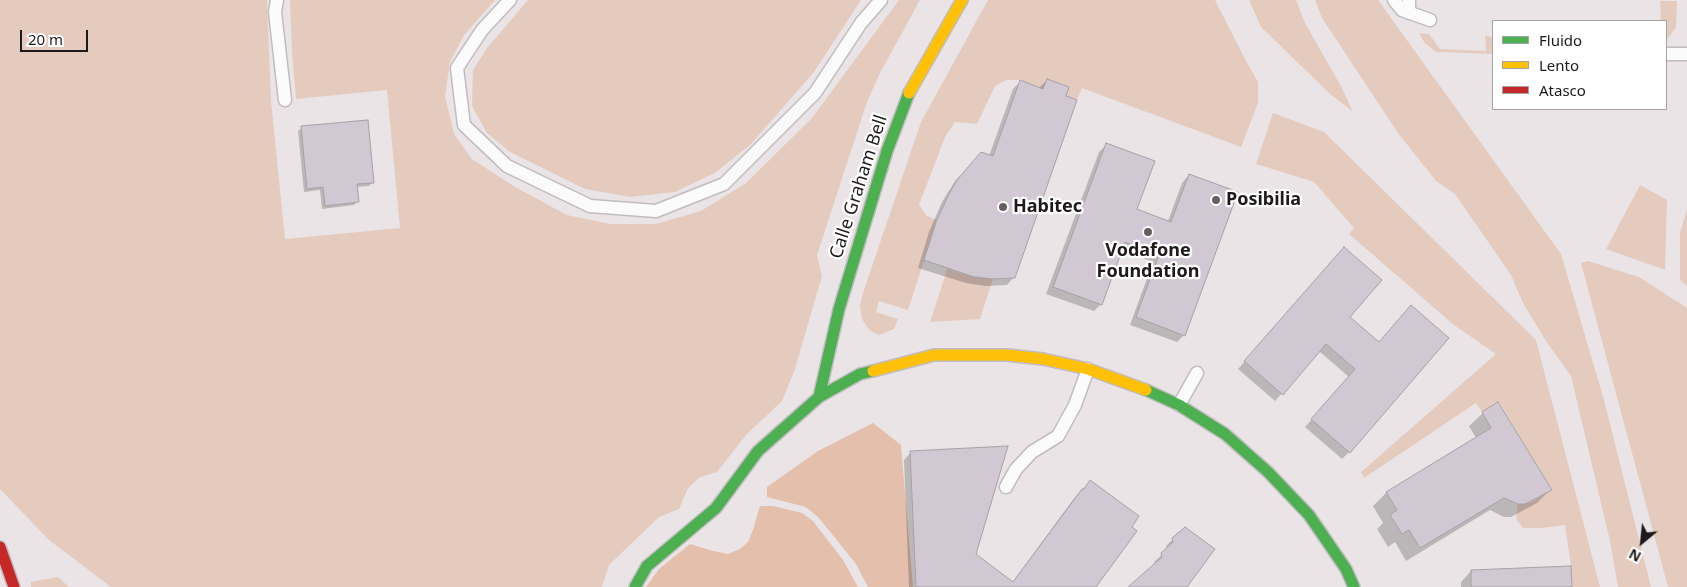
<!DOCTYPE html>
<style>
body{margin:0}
#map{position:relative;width:1687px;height:587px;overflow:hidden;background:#eae4e7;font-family:"Noto Sans",sans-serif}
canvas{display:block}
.legend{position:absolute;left:1492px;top:20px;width:175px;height:90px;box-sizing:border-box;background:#fff;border:1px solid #a5a3a4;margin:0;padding:6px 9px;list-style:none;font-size:15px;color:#1e1a1c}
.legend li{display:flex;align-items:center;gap:10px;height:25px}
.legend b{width:25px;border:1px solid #a5a3a4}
.north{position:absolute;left:1617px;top:517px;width:50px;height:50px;-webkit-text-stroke:4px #fff;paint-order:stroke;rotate:208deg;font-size:14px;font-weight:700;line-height:20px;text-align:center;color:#1e1a1c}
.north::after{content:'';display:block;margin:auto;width:18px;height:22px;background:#1e1a1c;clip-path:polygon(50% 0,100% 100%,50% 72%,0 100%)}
.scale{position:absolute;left:20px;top:30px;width:68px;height:22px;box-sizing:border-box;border:2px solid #1e1a1c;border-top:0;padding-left:6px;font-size:15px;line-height:18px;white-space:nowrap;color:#1e1a1c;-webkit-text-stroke:4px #fff;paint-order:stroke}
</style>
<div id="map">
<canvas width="1687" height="587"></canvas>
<ul class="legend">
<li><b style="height:6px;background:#4caf50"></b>Fluido</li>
<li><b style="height:6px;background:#ffc107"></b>Lento</li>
<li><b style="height:6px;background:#c62828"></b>Atasco</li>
</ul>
<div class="north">N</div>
<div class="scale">20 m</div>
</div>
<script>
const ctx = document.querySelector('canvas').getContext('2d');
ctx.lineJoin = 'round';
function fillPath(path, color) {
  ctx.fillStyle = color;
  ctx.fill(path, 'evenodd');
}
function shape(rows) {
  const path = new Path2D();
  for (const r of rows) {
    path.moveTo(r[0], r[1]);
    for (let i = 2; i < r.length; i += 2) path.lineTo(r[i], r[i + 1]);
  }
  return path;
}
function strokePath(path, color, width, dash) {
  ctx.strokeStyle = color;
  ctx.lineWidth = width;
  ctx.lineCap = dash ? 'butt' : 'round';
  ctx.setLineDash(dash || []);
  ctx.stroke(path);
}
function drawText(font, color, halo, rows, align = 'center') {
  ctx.font = font + ' "Noto Sans",sans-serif';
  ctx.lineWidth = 4.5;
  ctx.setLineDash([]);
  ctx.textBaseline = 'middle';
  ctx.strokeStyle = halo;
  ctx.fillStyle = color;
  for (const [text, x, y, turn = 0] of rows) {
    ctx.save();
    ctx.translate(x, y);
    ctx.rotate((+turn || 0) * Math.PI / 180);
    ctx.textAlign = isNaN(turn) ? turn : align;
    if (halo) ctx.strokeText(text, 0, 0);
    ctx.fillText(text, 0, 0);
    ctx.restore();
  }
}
fillPath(shape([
 [0,0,267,0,271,101,285,239,400,228,387,90,296,99,292,54,290,0,495,0,464,35,450,62,445,96,454,134,472,159,515,187,567,215,610,224,656,224,701,211,746,183,812,118,899,0,920,0,880,73,867,102,817,255,822,276,795,369,782,401,747,434,717,472,700,477,688,488,679,509,659,517,609,565,602,587,111,587,49,540,0,489],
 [528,0,861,0,814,72,750,145,715,173,675,192,630,197,585,189,510,152,487,133,472,106,473,70,487,48],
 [988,0,1215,0,1246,61,1258,82,1258,103,1241,147,1082,88,1077,100,1066,96,1069,87,1047,79,1043,89,1020,80,1006,80,995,86,977,124,955,122,945,137,919,205,927,216,937,220,938,217,944,219,933,233,908,310,879,301,876,312,898,319,894,329,879,335,869,330,862,319,860,306,863,293,921,122],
 [1249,0,1296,0,1305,23,1342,88,1353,112,1328,92,1261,27],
 [1315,0,1378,0,1561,254,1604,400,1651,587,1618,587,1610,541,1571,376,1546,341,1523,303,1511,275,1455,194,1436,181,1398,133,1322,18],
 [1660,1,1677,1,1676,27,1666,41,1666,21,1661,21],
 [1419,33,1429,34,1440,49,1486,51,1485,35,1493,38,1493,54,1436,52,1424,42],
 [1273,113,1324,132,1536,340,1600,587,1572,587,1571,566,1565,525,1542,528,1523,528,1516,519,1518,504,1532,502,1552,490,1499,402,1482,412,1476,403,1364,478,1361,472,1496,354,1454,325,1349,234,1354,228,1314,182,1256,164],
 [1640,185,1667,200,1665,270,1606,249],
 [1687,209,1687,286,1680,280,1680,233],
 [1588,261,1639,277,1687,308,1687,587,1668,587,1581,263],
 [949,264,956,266,954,271,959,273,993,279,980,319,930,322],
 [58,577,69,587,31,587,31,582]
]), '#e4cbbe');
fillPath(shape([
 [873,423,901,445,913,587,868,587,856,564,819,518,806,507,767,497,767,487,818,451],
 [760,506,773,506,802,513,813,521,843,560,858,587,646,587,659,569,690,544,713,551,728,554,740,549,748,542,753,530]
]), '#e3bfac');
fillPath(shape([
 [1047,80,1064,97,1014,277,1007,285,985,286,966,283,918,268,929,232,942,202,955,181,974,161,989,156,1013,89,1020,82,1039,88],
 [302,128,372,182,369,186,356,187,357,202,354,205,322,209,320,190,304,192,298,131],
 [1106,145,1136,210,1168,221,1182,183,1189,175,1184,335,1177,342,1130,325,1153,262,1121,250,1101,304,1094,311,1046,294,1099,152],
 [1337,256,1348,317,1378,343,1349,452,1342,459,1305,427,1349,377,1319,351,1275,401,1238,369],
 [1483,413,1550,490,1537,503,1511,517,1504,517,1490,510,1406,561,1395,542,1388,547,1377,529,1383,523,1373,506,1386,493,1476,438,1469,426],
 [911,452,974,554,1012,583,1075,497,1091,481,1094,587,909,587,904,460],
 [1173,539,1186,587,1131,587,1155,565,1154,562,1167,550,1166,546],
 [1471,571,1571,587,1461,587,1461,582]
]), '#0003');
const building = shape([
 [1047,79,1069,87,1066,96,1077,100,1015,278,993,279,974,277,924,260,936,222,949,194,957,180,981,152,993,156,1020,80,1043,89,1047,79],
 [368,120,374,183,357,184,359,202,325,206,323,187,307,189,301,126,368,120],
 [1106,143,1155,161,1137,209,1171,222,1189,174,1238,192,1185,336,1136,317,1159,255,1125,242,1102,305,1053,287,1106,143],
 [1344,247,1382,280,1350,317,1379,342,1411,305,1449,338,1350,453,1311,419,1355,369,1326,344,1283,395,1244,361,1344,247],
 [1498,402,1552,490,1525,504,1518,504,1504,498,1420,548,1409,530,1402,534,1390,515,1397,510,1386,492,1491,428,1482,412,1498,402],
 [1008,446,976,554,1013,582,1082,489,1084,489,1090,480,1139,516,1132,527,1137,531,1096,587,916,587,910,451,1008,446],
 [1185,527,1215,549,1187,587,1128,587,1162,557,1161,553,1173,542,1172,538,1185,527],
 [1571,566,1572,587,1471,587,1471,570,1571,566]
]);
fillPath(building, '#d1c8d4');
strokePath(building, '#a5a1a4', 1);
const lane = shape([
 [277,0,275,12,285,100],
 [510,0,482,30,457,68,464,125,507,166,590,206,656,211,724,184,815,93,861,23,881,0],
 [1394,0,1402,10,1430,20],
 [1409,13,1409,0],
 [1666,54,1687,54],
 [1179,405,1197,373],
 [1006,487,1016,469,1032,452,1058,436,1075,405,1088,369]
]);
const fast = shape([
 [1146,390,1179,405,1225,434,1268,472,1309,515,1346,569,1354,587],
 [819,397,839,309,887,151,909,93],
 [635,587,647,566,716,508,758,451,819,397,860,374,873,371]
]);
const slow = shape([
 [909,93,962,0],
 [873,371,934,355,1007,355,1043,359,1088,369,1146,390]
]);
const jam = shape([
 [0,547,14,587]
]);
strokePath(lane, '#c1bcbf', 15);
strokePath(fast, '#c1bcbf', 14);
strokePath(slow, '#c1bcbf', 14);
strokePath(jam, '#c1bcbf', 14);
strokePath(lane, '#fcfbfb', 12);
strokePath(fast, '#4caf50', 11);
strokePath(slow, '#ffc107', 11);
strokePath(jam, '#c62828', 11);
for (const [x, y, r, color] of [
 [1216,200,5,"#656163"],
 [1003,207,5,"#656163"],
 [1148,232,5,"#656163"]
]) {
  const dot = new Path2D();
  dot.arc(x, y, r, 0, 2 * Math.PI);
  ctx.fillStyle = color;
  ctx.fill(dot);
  strokePath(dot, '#fff', 2);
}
drawText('18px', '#1e1a1c', '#fff', [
 ["Calle Graham Bell",859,187,-72]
]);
drawText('bold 18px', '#1e1a1c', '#fff', [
 ["Posibilia",1226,200],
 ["Habitec",1013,207],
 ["Vodafone",1148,251,"center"],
 ["Foundation",1148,272,"center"]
], 'left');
</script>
